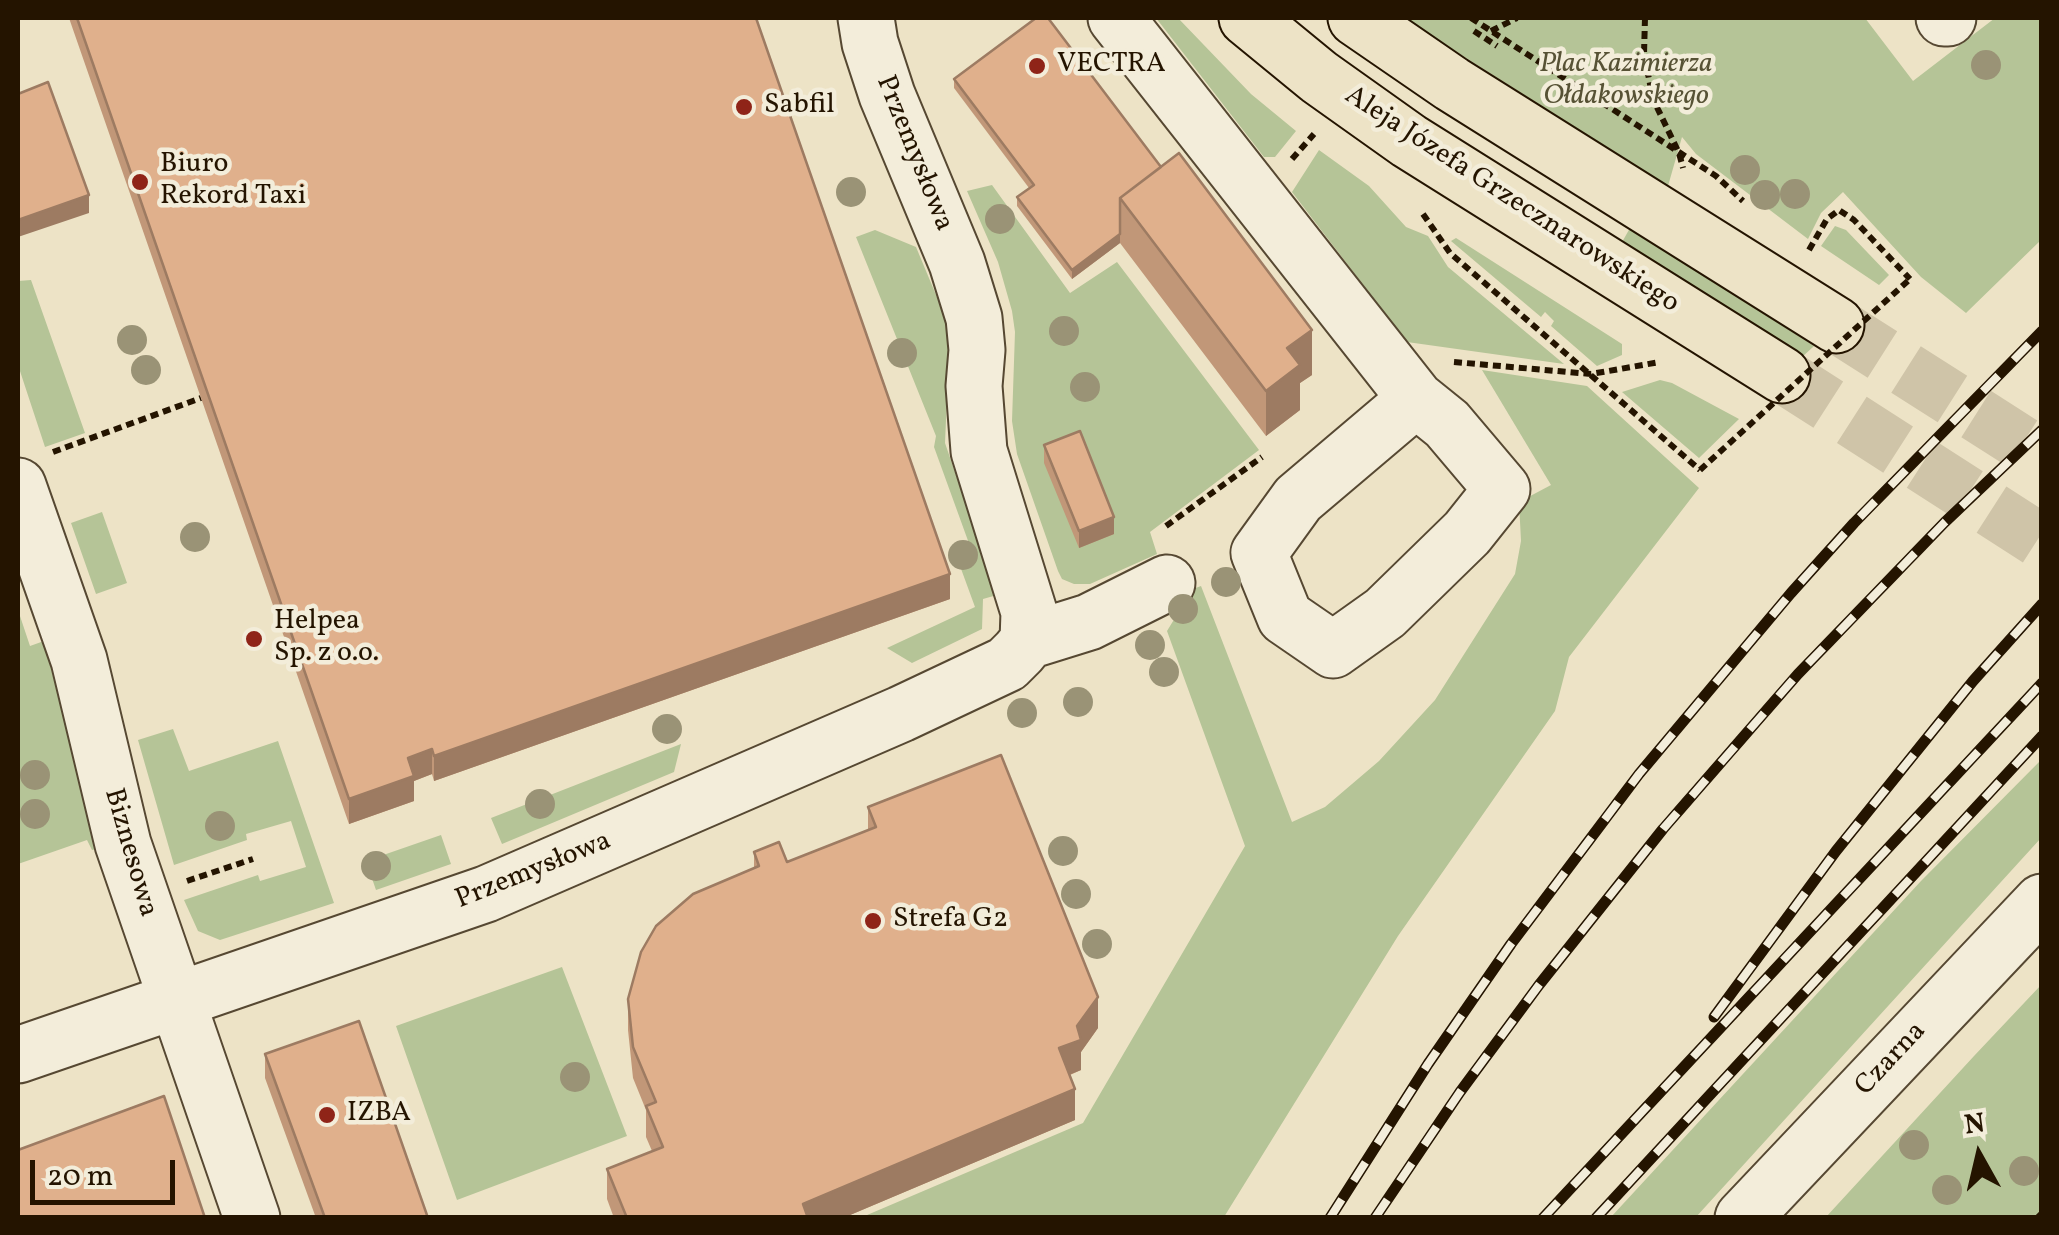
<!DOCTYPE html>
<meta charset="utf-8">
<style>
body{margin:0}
#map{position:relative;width:2059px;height:1235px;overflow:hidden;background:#ede3c6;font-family:Vollkorn,serif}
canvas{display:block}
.frame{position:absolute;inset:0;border:20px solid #241400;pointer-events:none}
.north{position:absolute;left:1929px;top:1105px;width:100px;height:100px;-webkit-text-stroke:8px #f3edda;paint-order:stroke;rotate:352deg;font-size:28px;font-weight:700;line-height:40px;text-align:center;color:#241400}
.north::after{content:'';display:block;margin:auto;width:35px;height:45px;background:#241400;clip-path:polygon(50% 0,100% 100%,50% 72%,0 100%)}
.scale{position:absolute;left:30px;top:1160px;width:145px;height:45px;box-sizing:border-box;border:5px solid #241400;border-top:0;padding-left:12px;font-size:30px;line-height:35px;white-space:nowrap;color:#241400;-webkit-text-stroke:8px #f3edda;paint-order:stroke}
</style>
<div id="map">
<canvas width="2059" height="1235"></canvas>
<div class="frame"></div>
<div class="north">N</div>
<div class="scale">20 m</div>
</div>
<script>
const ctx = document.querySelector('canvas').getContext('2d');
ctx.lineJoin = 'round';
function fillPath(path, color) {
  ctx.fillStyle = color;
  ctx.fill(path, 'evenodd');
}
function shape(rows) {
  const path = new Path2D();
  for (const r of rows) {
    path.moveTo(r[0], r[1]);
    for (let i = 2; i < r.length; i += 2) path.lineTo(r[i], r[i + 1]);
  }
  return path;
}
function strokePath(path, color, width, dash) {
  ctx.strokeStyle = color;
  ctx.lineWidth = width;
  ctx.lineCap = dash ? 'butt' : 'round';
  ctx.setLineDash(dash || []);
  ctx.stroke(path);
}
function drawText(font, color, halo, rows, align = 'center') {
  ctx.font = font + ' Vollkorn,serif';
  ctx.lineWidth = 9;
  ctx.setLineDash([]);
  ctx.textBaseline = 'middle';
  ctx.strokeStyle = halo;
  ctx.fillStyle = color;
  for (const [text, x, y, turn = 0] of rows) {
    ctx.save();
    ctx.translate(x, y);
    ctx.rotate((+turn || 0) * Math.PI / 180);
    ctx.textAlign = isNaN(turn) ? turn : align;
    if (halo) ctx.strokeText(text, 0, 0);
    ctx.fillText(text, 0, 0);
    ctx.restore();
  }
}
fillPath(shape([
 [1156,18,1178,18,1251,94,1296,131,1275,157,1264,157],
 [1403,18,1865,18,1913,81,1995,18,2041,18,2041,240,1966,313,1921,277,1843,192,1821,213,1808,239,1696,154,1682,137,1668,186],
 [1319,150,1369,186,1406,227,1428,236,1448,267,1564,364,1407,342,1292,192],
 [992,185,1070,293,1117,262,1259,450,1150,532,1157,554,1090,584,1074,584,1062,579,1058,571,1017,454,1012,421,1015,332,1012,311,998,262,967,191],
 [1835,226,1846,230,1889,275,1879,285,1821,246],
 [1630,228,1814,346,1813,347,1802,357,1621,244],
 [875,230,916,247,944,314,949,352,945,443,997,595,983,599,982,629,912,663,887,648,975,607,960,566,975,560,934,447,936,436,856,237],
 [1456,238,1622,344,1622,355,1597,366,1551,326,1554,321,1545,312,1541,317,1451,241],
 [31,280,85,433,45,447,18,365,18,281],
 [1482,370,1587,386,1699,488,1569,657,1555,711,1398,936,1224,1217,860,1218,1083,1123,1245,846,1167,631,1178,613,1172,597,1201,586,1292,822,1325,807,1379,761,1435,700,1515,574,1521,541,1519,502,1551,485],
 [1660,380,1672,383,1739,419,1699,458,1622,392],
 [102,512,127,583,96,594,71,523],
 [18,610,30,646,44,641,97,849,92,850,87,840,18,864],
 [173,729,189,771,278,741,334,903,220,940,198,931,184,900,258,875,260,881,306,867,291,821,246,834,247,840,174,865,138,740],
 [681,744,674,772,502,844,491,818],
 [2041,760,2041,838,1696,1217,1611,1217,1921,881],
 [441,835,451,864,376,890,366,861],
 [562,967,627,1136,457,1200,396,1026],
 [2041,985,2041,1217,1826,1217,1974,1056]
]), '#b5c497');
strokePath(shape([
 [1836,325,2042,456],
 [1782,375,2042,542]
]), '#cfc4a8', 55, [55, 28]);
const minor = shape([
 [1116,18,1416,399,1447,424,1502,489,1467,533,1385,613,1333,650,1285,617,1259,553,1298,499,1416,399],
 [1944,18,1948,18],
 [18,486,79,660,123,844,252,1218],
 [1028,641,1089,622,1167,583],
 [18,1055,486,894,901,714,1007,664,1019,652,1028,641,1029,612,979,451,974,386,977,350,974,318,957,263,887,95,870,43,866,18],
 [1743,1218,2042,902]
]);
const major = shape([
 [1247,18,1319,77,1409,141,1782,375],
 [1356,18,1452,84,1836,325]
]);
strokePath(minor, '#564832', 59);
strokePath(major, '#241400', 59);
strokePath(shape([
 [1471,18,1716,176,1743,201],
 [1645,18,1644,54,1653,99,1679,153,1683,168],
 [1474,31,1497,46],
 [1491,31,1517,18],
 [1292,159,1314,134],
 [1423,214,1450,253,1700,470],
 [1809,250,1827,219,1839,210,1854,220,1910,279],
 [1454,362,1591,374,1660,362],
 [53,452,201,398],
 [1166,526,1262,457],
 [187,881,253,859],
 [2037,1218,2042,1213]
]), '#241400', 6, [8, 5]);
strokePath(minor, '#f3edda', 55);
strokePath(major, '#ede3c6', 55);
const rail = shape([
 [1714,1017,1836,851,1973,681,2042,604],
 [1330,1218,1428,1064,1511,944,1639,774,1791,593,1854,523,2042,331],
 [1375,1218,1460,1092,1539,985,1663,829,1798,674,1945,522,2042,430],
 [1543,1218,2042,683],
 [1596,1218,2042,736]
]);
strokePath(rail, '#241400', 11);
strokePath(rail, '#f3edda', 8, [22]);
strokePath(shape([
 [1700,470,1910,279]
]), '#241400', 6, [8, 5]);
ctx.fillStyle = '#9a9376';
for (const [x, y] of [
 [1986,65],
 [1745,170],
 [851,192],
 [1795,194],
 [1765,195],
 [1000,219],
 [1064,331],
 [132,340],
 [902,353],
 [146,370],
 [1085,387],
 [195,537],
 [963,555],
 [1226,582],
 [1183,609],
 [1150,645],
 [1164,672],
 [1078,702],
 [1022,713],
 [667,729],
 [35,775],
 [540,804],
 [35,814],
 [220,826],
 [1063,851],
 [376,866],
 [1076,894],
 [1097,944],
 [575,1077],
 [1914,1145],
 [2024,1171],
 [1947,1190]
]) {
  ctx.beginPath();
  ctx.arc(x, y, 15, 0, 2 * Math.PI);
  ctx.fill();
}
fillPath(shape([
 [69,18,756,18,950,599,434,781,432,774,414,781,414,801,349,824],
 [1036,18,1312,375,1300,383,1300,410,1266,436,1120,243,1072,279,1017,206,1017,197,1029,188,954,88,954,79],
 [1044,445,1114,534,1079,548,1044,463],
 [868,807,1098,1028,1081,1052,1081,1070,1070,1075,1075,1120,843,1218,614,1218,607,1199,607,1169,652,1151,646,1137,646,1110,633,1078,628,1030,628,999,754,868,754,852,787,862,868,830],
 [265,1054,428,1218,316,1218,265,1078]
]), '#c19778');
fillPath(shape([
 [89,195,89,213,18,237,18,220],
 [1120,234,1120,243,1072,279,1072,270],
 [1312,330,1312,375,1300,383,1300,410,1266,436,1266,391,1287,348],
 [1114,517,1114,534,1079,548,1079,531],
 [950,574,950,599,434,781,434,756],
 [432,749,432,774,414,781,414,801,349,824,349,799,408,758],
 [1098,997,1098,1028,1081,1052,1081,1070,1059,1079,1059,1048],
 [1075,1089,1075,1120,843,1218,803,1218,803,1204]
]), '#9d7b62');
const building = shape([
 [77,18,756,18,950,574,434,756,432,749,408,758,414,776,349,799,77,18],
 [1036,18,1048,18,1161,167,1120,198,1120,234,1072,270,1017,197,1034,185,954,79,1036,18],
 [48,82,89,195,18,220,18,94,48,82],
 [1179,153,1312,330,1287,348,1300,365,1266,391,1120,198,1179,153],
 [1080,431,1114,517,1079,531,1044,445,1080,431],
 [1001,755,1098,997,1077,1026,1081,1040,1059,1048,1075,1089,803,1204,808,1218,627,1218,607,1169,663,1147,646,1106,656,1102,633,1047,628,999,641,952,656,926,693,894,759,866,754,852,779,842,787,862,876,827,868,807,1001,755],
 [359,1021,428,1218,325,1218,265,1054,359,1021],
 [164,1096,205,1218,18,1218,18,1150,164,1096]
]);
fillPath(building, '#e0b08c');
strokePath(building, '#9d7b62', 2.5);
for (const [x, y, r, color] of [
 [1037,66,10,"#8f2418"],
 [744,107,10,"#8f2418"],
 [140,182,10,"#8f2418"],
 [254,639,10,"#8f2418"],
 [873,921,10,"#8f2418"],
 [327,1115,10,"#8f2418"]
]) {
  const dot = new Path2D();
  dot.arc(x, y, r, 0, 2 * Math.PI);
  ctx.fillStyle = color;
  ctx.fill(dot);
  strokePath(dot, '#f3edda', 4);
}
drawText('28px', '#241400', '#f3edda', [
 ["VECTRA",1057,66],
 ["Sabfil",764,107],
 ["Biuro",160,166],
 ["Rekord Taxi",160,198],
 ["Helpea",274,623],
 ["Sp. z o.o.",274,655],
 ["Strefa G2",893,921],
 ["IZBA",347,1115]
], 'left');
drawText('italic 28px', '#575235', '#f3edda', [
 ["Plac Kazimierza",1626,66],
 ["Ołdakowskiego",1626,98]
]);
drawText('28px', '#241400', '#f3edda', [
 ["Przemysłowa",913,154,68],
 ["Aleja Józefa Grzecznarowskiego",1511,201,33],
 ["Biznesowa",129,853,74],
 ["Przemysłowa",534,872,-22],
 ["Czarna",1892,1060,-47]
]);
</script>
